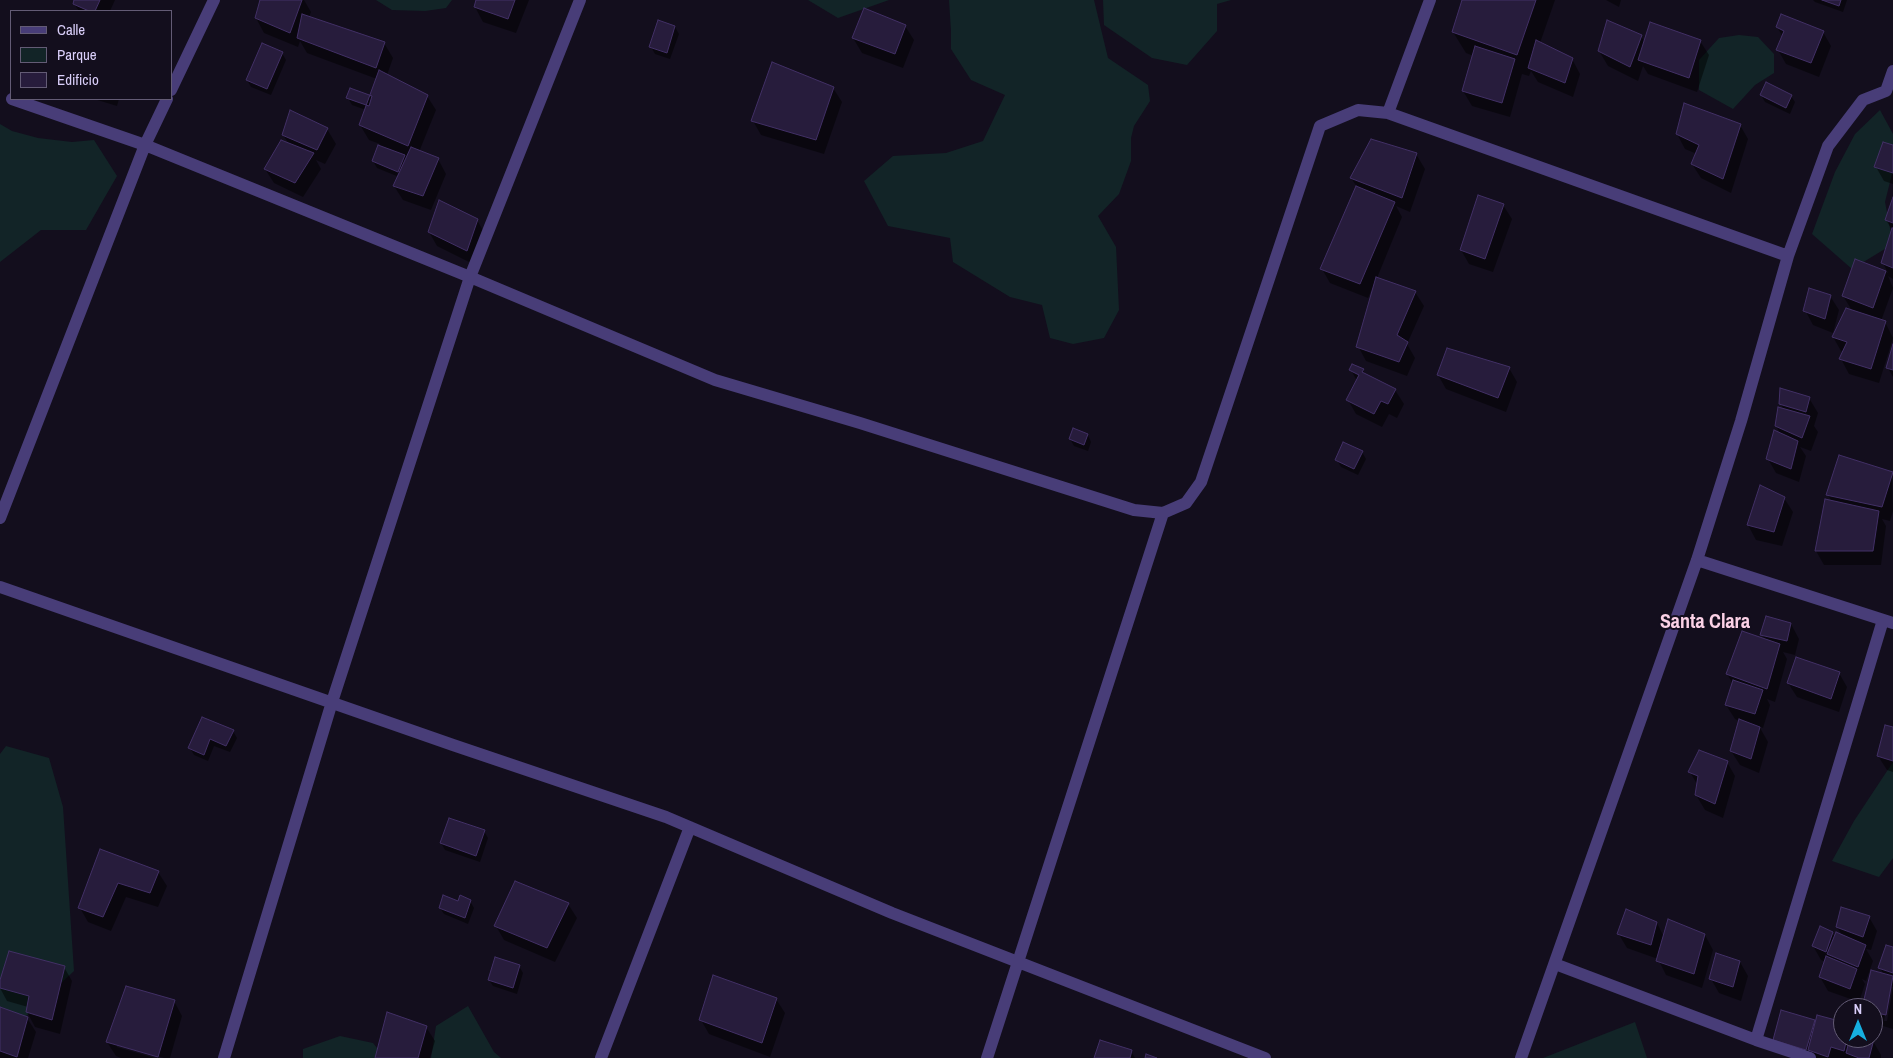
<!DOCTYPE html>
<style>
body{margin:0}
#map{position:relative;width:1893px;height:1058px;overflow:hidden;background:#130e1d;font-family:"Archivo Narrow",sans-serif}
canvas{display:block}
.legend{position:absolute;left:10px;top:10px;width:162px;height:90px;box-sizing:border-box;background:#130e1d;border:1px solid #635b75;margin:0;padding:6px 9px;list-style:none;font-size:15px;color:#dacffa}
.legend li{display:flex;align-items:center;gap:10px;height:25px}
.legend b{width:25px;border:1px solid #635b75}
.north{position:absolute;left:1833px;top:998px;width:50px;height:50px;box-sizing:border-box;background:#130e1d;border:1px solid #635b75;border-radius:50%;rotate:0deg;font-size:14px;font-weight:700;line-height:20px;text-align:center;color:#dacffa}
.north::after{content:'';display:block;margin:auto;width:18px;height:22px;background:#16afe0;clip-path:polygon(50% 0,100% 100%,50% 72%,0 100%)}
</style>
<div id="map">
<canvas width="1893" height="1058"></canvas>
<ul class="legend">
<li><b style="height:6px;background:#483d78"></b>Calle</li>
<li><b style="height:14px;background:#122427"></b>Parque</li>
<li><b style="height:14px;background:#271c3c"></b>Edificio</li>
</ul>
<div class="north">N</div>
</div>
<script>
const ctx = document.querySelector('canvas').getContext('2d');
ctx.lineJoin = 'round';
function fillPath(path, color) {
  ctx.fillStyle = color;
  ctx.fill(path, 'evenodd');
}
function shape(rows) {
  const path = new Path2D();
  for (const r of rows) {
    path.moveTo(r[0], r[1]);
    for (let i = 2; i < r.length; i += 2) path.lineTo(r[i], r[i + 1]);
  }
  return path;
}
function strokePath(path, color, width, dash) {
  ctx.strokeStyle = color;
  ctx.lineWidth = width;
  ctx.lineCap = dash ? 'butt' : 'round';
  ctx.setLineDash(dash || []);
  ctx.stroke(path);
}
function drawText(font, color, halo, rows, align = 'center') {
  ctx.font = font + ' "Archivo Narrow",sans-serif';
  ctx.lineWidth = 4;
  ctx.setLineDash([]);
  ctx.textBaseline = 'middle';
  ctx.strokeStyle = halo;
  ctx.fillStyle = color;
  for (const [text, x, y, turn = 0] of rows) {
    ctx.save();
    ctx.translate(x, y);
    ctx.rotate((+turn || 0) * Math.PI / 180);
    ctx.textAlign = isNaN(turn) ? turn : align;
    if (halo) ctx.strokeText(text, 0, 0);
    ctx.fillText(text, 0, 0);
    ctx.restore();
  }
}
fillPath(shape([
 [376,0,452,0,446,8,425,11,392,10],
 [808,0,889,0,838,18],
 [949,0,1094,0,1108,58,1148,85,1150,101,1134,126,1131,138,1131,161,1119,194,1098,216,1116,247,1119,310,1104,338,1073,344,1050,338,1042,305,1010,297,953,262,950,238,888,226,864,181,893,156,946,153,983,141,1005,95,971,80,951,49,951,31],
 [1103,0,1231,0,1217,4,1217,31,1187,65,1152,58,1104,25],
 [1739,35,1758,37,1774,54,1774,73,1755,85,1733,109,1699,90,1699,60,1719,38],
 [1880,110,1893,134,1893,170,1885,202,1893,244,1852,269,1812,234,1835,172,1855,134],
 [0,124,12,131,38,138,72,142,94,140,117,176,86,230,41,230,0,262],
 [6,746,49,758,63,807,74,971,23,1019,0,1021,0,754],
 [1893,762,1893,858,1879,877,1832,861,1854,821],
 [468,1006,494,1052,501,1058,431,1058,436,1026],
 [1635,1022,1647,1058,1543,1058],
 [340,1036,373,1043,385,1058,303,1058,303,1049]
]), '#122427');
fillPath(shape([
 [76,0,115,0,110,11,79,11,74,4],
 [262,0,304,0,311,12,309,17,384,43,393,58,387,75,427,96,436,110,419,152,438,159,446,174,431,210,403,200,394,186,399,177,377,168,373,161,380,144,369,140,360,125,366,110,352,105,348,98,371,97,377,79,307,53,300,41,298,47,264,33,256,18],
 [478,0,529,0,516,33,483,22,475,7],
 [1463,0,1555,0,1540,43,1572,59,1580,74,1573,97,1538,82,1531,71,1529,76,1522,74,1510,117,1472,106,1463,91,1474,56,1466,53,1453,32],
 [1606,0,1621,0,1619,7],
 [1813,0,1847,0,1843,12,1815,2],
 [905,26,914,40,903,68,862,53,853,38],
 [675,27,679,34,670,59,655,54,651,47],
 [1777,27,1823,32,1831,46,1819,77,1786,64,1778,50,1783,37],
 [1641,36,1645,43,1700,41,1709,55,1697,92,1648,74,1643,66,1638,81,1608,66,1599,51],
 [282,53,286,60,271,95,251,87,247,80],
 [833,88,842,102,824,154,761,135,753,121],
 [1761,95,1791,96,1795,102,1790,114,1765,102],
 [94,99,119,99,117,106],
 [291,112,327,129,336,144,325,164,316,160,321,169,303,197,274,183,265,169,289,144,283,135],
 [1740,125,1748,139,1731,193,1701,178,1692,164,1697,154,1685,149,1677,134],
 [1893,146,1893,184,1884,181,1876,167],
 [1416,154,1425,169,1410,212,1396,206,1402,217,1377,278,1415,292,1424,306,1407,344,1415,358,1407,376,1366,361,1358,346,1374,289,1372,289,1368,298,1330,283,1322,269,1357,187,1351,178],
 [1893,201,1893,279,1888,276,1893,288,1881,321,1885,322,1893,338,1879,383,1849,374,1841,359,1844,352,1841,351,1833,337,1853,312,1843,296,1856,260,1888,273,1883,263,1892,230,1886,220],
 [1503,205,1512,219,1493,272,1469,264,1461,250],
 [477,220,485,234,475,265,437,246,429,232],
 [1830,296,1839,310,1833,333,1813,325,1805,310],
 [1893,348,1893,377,1888,368],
 [1509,368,1517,382,1506,412,1446,389,1438,375],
 [1351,370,1363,370,1365,375,1395,390,1404,404,1397,418,1389,414,1382,427,1356,414,1348,400,1357,381],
 [1809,398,1818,413,1814,426,1818,432,1811,451,1800,447,1806,456,1799,482,1776,473,1768,459,1781,435,1776,426,1784,410,1780,403],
 [1088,435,1091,442,1088,451,1074,446,1070,439],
 [1362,452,1366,459,1358,475,1341,467,1337,460],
 [1892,473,1893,511,1890,521,1882,519,1886,526,1881,565,1824,565,1816,551,1826,500,1832,502,1828,495],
 [1760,486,1784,498,1793,512,1782,546,1756,540,1748,525],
 [1791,624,1799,639,1795,655,1783,652,1787,659,1775,702,1767,699,1770,705,1763,728,1759,726,1768,742,1759,773,1740,765,1731,751,1739,721,1735,719,1726,705,1733,684,1727,674,1765,640,1762,634],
 [1839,673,1847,687,1839,712,1797,697,1788,683],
 [203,719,233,731,237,738,230,752,214,746,208,761,194,755,190,748],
 [1893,729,1893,772,1887,770,1878,756],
 [1727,762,1735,776,1723,818,1705,810,1696,795,1698,786,1690,772],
 [484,831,488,838,480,862,445,850,441,843],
 [101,851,158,872,167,886,158,907,126,897,111,931,88,922,80,908],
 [470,901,474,908,468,924,444,914,440,908],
 [568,904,577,918,555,962,504,940,496,926],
 [1869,917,1877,931,1871,950,1866,949,1873,961,1866,981,1862,979,1865,984,1859,1002,1828,991,1820,977,1826,962,1821,960,1813,946,1832,933,1835,937,1843,937,1837,927],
 [1657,923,1664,937,1705,935,1713,950,1702,988,1666,975,1658,959,1627,948,1618,933],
 [1893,948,1893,1029,1873,1023,1873,1008,1863,1008,1884,975,1880,968],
 [1890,987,1893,987,1887,1021,1884,1021],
 [1740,962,1748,976,1741,1001,1719,993,1711,979],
 [519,966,523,973,517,994,493,986,489,980],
 [64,967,72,981,60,1034,35,1027,27,1012,28,1007,7,1001,0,988,0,984],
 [776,999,785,1013,770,1057,709,1034,701,1020],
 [174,1001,182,1016,170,1058,164,1058,117,1044,117,1047,155,1058,121,1058,116,1056,107,1042],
 [0,1008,27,1018,36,1032,28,1058,0,1058],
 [1782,1011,1816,1022,1843,1024,1843,1038,1865,1038,1873,1041,1881,1055,1881,1058,1796,1058],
 [426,1027,435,1041,430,1058,377,1058],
 [1131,1051,1135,1058,1096,1058]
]), '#0007');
const building = shape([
 [74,0,100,0,95,11,89,11,73,4,74,0],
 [260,0,302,0,290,33,255,18,260,0],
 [476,0,515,0,508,19,474,7,476,0],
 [1462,0,1536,0,1517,55,1452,32,1462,0],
 [1822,0,1841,0,1839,6,1822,0],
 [864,8,906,25,895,54,852,38,864,8],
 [302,14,385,42,376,68,297,38,302,14],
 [1781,14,1824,31,1811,63,1776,50,1784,31,1776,27,1781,14],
 [658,20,675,26,667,53,649,47,658,20],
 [1607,20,1642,35,1630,67,1598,51,1607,20],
 [1650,22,1701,40,1689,78,1638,60,1650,22],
 [1536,40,1573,58,1565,83,1528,68,1536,40],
 [262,43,283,52,267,89,246,80,262,43],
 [1475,46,1515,59,1502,103,1462,91,1475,46],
 [772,62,834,87,816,140,751,121,772,62],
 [379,70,428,95,408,146,359,125,379,70],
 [1766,82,1792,95,1786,108,1760,95,1766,82],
 [350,88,372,96,369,106,346,98,350,88],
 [1684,103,1741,124,1723,179,1691,164,1699,145,1676,134,1684,103],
 [290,110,328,128,317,150,282,135,290,110],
 [1371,139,1417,153,1402,198,1350,178,1371,139],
 [281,140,314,153,295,183,264,169,281,140],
 [1883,142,1893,145,1893,173,1874,167,1883,142],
 [378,145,405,155,398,172,372,161,378,145],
 [411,147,439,158,423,196,393,186,411,147],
 [1356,186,1395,202,1360,284,1320,269,1356,186],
 [1478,195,1504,204,1485,259,1460,250,1478,195],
 [1893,197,1893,223,1885,220,1893,197],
 [439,200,478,219,467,251,428,232,439,200],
 [1892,228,1893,228,1893,268,1881,263,1892,228],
 [1855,259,1886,271,1873,308,1842,296,1855,259],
 [1376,277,1416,291,1397,335,1408,342,1399,362,1356,347,1376,277],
 [1809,288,1831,295,1825,319,1803,311,1809,288],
 [1846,308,1886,321,1871,369,1839,359,1847,342,1832,337,1846,308],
 [1893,344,1893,370,1886,368,1893,344],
 [1447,348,1510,367,1498,398,1437,375,1447,348],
 [1352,364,1364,369,1362,372,1396,389,1388,404,1381,401,1374,414,1346,400,1359,375,1349,370,1352,364],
 [1780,388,1810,397,1806,412,1779,404,1780,388],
 [1778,407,1810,416,1802,438,1775,426,1778,407],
 [1073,428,1088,434,1084,445,1069,439,1073,428],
 [1774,430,1798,441,1791,469,1766,459,1774,430],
 [1343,442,1363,451,1354,469,1335,460,1343,442],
 [1839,455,1893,472,1882,507,1826,495,1839,455],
 [1760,485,1785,497,1774,532,1747,525,1760,485],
 [1825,499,1879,511,1873,551,1815,551,1825,499],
 [1766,616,1791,623,1787,641,1760,635,1766,616],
 [1742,631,1780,644,1767,689,1726,674,1742,631],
 [1796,657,1840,672,1831,699,1787,683,1796,657],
 [1733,680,1763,690,1755,714,1725,705,1733,680],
 [202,717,234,730,226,746,210,739,204,755,188,748,202,717],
 [1739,719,1760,727,1751,759,1730,751,1739,719],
 [1885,725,1893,727,1893,761,1877,756,1885,725],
 [1699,750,1728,761,1715,804,1695,795,1698,776,1688,772,1699,750],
 [449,818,485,830,476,856,440,843,449,818],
 [100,849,159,871,150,893,118,883,103,917,78,908,100,849],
 [515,881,569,903,547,948,494,926,515,881],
 [443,895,458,901,460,895,471,900,465,918,439,908,443,895],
 [1841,907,1870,916,1863,937,1836,927,1841,907],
 [1626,909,1657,922,1651,945,1617,934,1626,909],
 [1668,919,1705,934,1694,974,1656,961,1668,919],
 [1820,926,1833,932,1826,952,1812,946,1820,926],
 [1836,932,1866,945,1858,967,1827,954,1836,932],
 [1886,945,1893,947,1893,973,1878,968,1886,945],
 [9,951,65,966,52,1020,26,1012,29,996,0,988,0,980,9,951],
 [1716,953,1740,961,1733,987,1709,979,1716,953],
 [1826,956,1857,969,1850,989,1819,977,1826,956],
 [495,957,520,965,513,988,488,980,495,957],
 [1871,970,1893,976,1886,1015,1873,1012,1873,1008,1862,1008,1871,970],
 [713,975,777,998,762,1043,699,1020,713,975],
 [126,986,175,1000,158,1057,106,1042,126,986],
 [0,1007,28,1017,17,1057,0,1051,0,1007],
 [1781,1010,1815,1020,1806,1050,1773,1040,1781,1010],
 [387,1012,427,1026,418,1058,375,1058,387,1012],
 [1817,1015,1843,1022,1843,1038,1847,1038,1844,1051,1831,1047,1828,1057,1808,1050,1817,1015],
 [1850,1038,1874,1039,1869,1058,1859,1058,1846,1053,1850,1038],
 [1100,1040,1132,1050,1130,1058,1094,1058,1100,1040],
 [1146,1054,1157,1058,1145,1058,1146,1054]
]);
fillPath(building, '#271c3c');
strokePath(building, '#423066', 1);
strokePath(shape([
 [171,90,214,0],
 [12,99,145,145,470,277,715,380,860,423,1134,510,1163,513,1186,503,1201,482,1320,126,1358,110,1388,113,1788,256],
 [1388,113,1430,0],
 [0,518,145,145,167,99],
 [1697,560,1893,623],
 [0,587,453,745,666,817,892,913,1265,1058],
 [1555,964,1756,1040,1810,1058],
 [1756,1040,1883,620],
 [224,1058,332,702,470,277,580,0],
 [601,1058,690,827],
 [987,1058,1163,513],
 [1521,1058,1697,560,1741,421,1788,256,1828,146,1863,100,1886,91,1893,71]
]), '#483d78', 12);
drawText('bold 20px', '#fbd1e6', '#130e1d', [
 ["Santa Clara",1705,623]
]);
</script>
